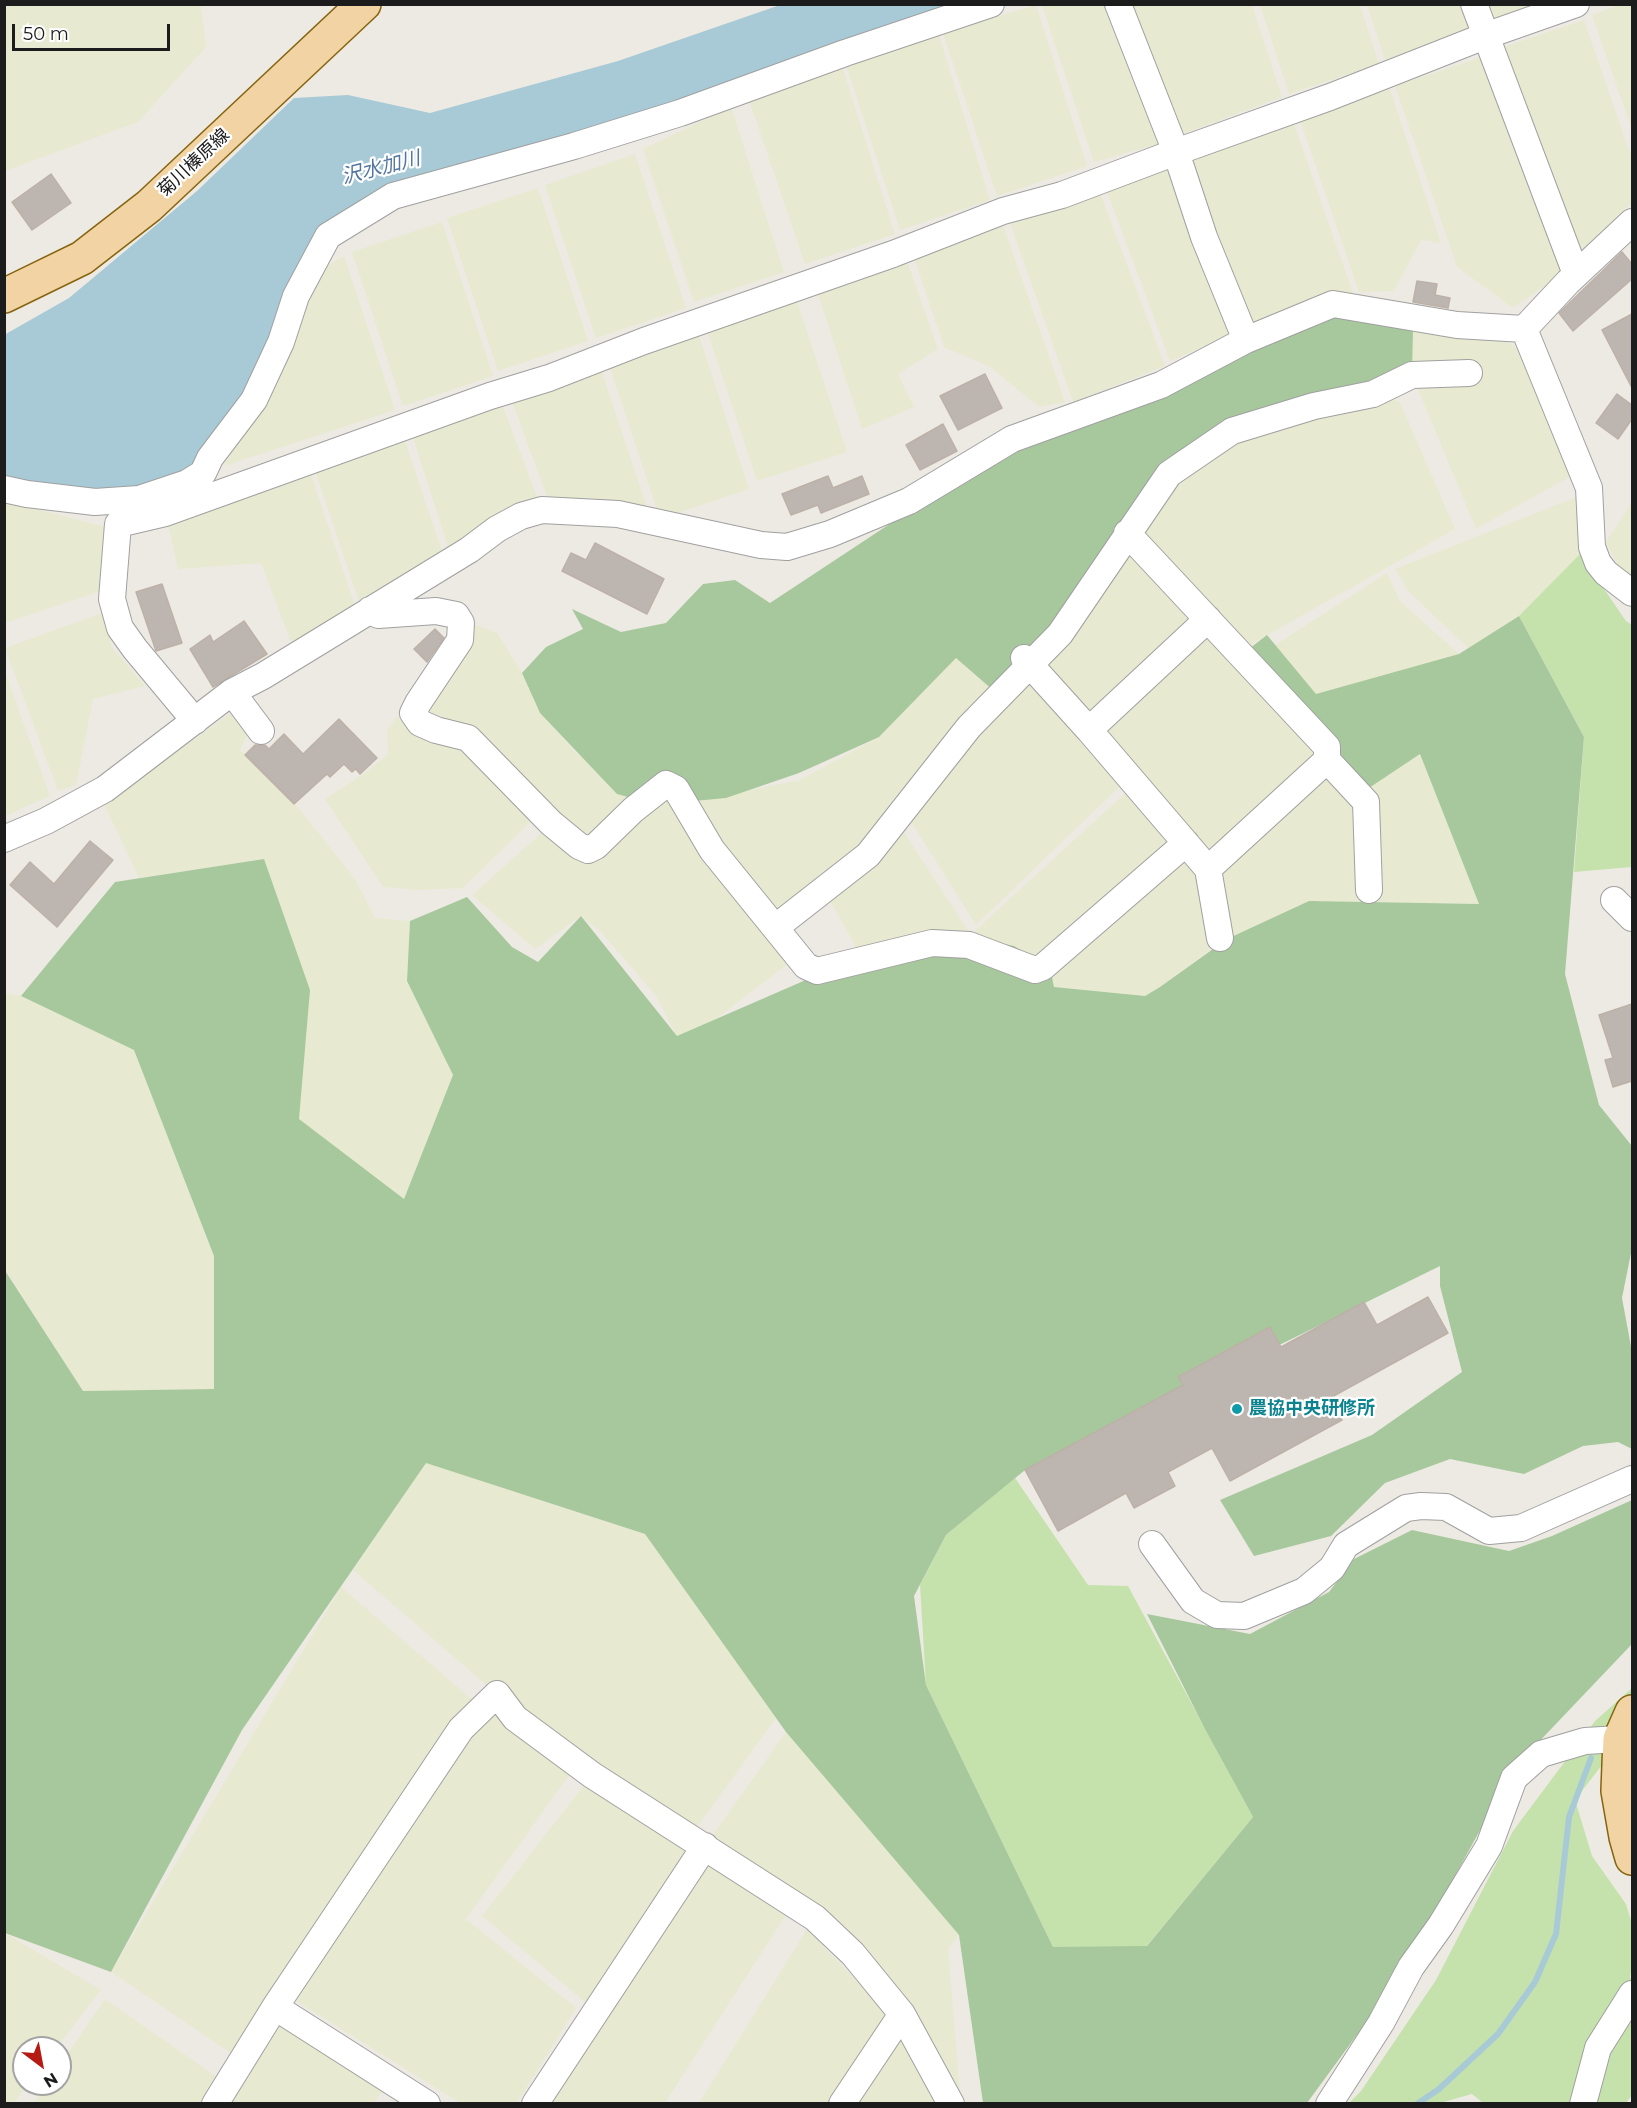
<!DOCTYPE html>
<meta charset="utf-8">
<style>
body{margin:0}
#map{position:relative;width:1637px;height:2108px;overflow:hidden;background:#edeae3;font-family:Montserrat,sans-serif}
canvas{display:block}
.frame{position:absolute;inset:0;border:6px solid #1c1c1c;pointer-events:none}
.north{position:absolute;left:12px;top:2036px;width:60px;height:60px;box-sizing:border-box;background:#fff;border:2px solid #a4a4a4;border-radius:50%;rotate:148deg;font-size:16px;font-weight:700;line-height:24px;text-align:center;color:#1c1c1c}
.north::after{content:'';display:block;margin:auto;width:21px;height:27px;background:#b51b13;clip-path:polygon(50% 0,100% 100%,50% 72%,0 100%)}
.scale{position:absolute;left:12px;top:24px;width:158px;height:27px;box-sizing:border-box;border:3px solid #1c1c1c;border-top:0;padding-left:8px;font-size:18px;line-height:21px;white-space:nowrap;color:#1c1c1c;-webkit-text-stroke:4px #fff;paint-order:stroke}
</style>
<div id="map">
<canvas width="1637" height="2108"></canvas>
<div class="frame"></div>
<div class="north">N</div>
<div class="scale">50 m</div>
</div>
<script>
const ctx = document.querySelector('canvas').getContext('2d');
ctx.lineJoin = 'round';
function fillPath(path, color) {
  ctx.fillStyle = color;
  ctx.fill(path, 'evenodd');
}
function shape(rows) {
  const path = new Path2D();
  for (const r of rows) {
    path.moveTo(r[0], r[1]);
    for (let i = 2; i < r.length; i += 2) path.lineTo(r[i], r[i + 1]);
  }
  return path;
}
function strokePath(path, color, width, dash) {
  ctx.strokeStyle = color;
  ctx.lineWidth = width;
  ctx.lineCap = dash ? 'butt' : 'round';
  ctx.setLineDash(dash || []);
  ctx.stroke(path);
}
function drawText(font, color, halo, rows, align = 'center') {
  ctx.font = font + ' Montserrat,"Noto Sans JP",sans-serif';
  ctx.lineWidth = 4.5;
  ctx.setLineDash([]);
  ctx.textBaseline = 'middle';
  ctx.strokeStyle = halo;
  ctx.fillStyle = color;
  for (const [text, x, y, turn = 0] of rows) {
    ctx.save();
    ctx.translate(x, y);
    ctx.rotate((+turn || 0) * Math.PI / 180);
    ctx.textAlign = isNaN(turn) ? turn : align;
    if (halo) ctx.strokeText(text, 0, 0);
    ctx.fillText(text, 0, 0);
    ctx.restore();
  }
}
fillPath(shape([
 [1477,4,1557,5,1485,28],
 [4,5,201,5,206,47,138,122,5,171],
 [1036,5,1087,166,997,196,943,33],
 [1042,5,1113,5,1165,142,1094,162],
 [1127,5,1252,5,1282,97,1177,136],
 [1260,5,1360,5,1379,64,1289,94],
 [1367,5,1467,5,1475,30,1385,60],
 [1619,5,1632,5,1632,130,1592,15],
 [1584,20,1632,159,1632,203,1574,257,1494,50],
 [939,35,990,200,900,230,846,65],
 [1485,56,1561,274,1513,308,1457,267,1395,86],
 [842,66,895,234,805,264,749,100],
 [1390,89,1441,243,1421,240,1394,291,1359,292,1300,120],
 [731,107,784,272,694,302,643,149],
 [1293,121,1353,293,1305,304,1244,327,1185,157],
 [635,154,686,308,596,338,545,185],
 [1177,159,1242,330,1170,361,1105,186],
 [538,188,588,341,498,371,447,218],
 [1099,190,1165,366,1073,402,1009,220],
 [442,222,493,376,403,406,352,252],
 [1003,225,1065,402,1039,407,990,367,944,347,913,255],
 [344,256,395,410,224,466,274,382,313,274],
 [906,258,938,349,898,374,914,407,862,429,816,288],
 [796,298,847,452,757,481,706,328],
 [1481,327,1530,356,1578,472,1476,529,1412,375,1413,330],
 [699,335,749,489,660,519,609,365],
 [600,366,651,519,552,510,510,396],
 [1373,394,1400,402,1455,529,1243,649,1140,540,1172,490,1238,440],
 [502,404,542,510,452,560,412,434],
 [404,438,446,563,363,614,314,468],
 [309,469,360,621,296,655,261,563,178,569,167,520],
 [1579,496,1582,552,1519,616,1468,648,1409,592,1395,569],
 [4,501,106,527,107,589,5,623],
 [1632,502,1632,581,1620,570,1606,542],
 [1128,550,1199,619,1086,724,1040,672],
 [1387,573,1400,601,1459,654,1418,670,1316,695,1275,645],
 [107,611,111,646,145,686,93,699,76,785,58,791,5,648],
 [468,622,497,633,522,673,540,713,576,753,639,800,591,845,431,720,423,709],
 [1208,629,1326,754,1208,862,1095,730],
 [956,658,994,691,832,884,767,918,694,801,800,780,879,737],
 [5,672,50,796,5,816,4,816],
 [1030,675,1122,784,976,925,907,815],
 [234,711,249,731,240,750,301,811,355,879,375,918,410,921,407,981,453,1075,404,1199,288,1119,264,859,139,878,104,804],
 [397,716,407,727,465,752,535,817,463,888,419,890,383,887,325,799,368,771,388,754,387,730],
 [1420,754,1479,904,1309,901,1227,939,1216,869,1340,766,1366,790],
 [1129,790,1176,843,1036,959,968,937],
 [669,798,681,810,729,892,788,964,696,1034,677,1036,656,996,602,933,581,916,535,949,472,895,544,831,579,854,646,807],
 [896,820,969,932,903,944,861,956,827,895],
 [1190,852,1205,874,1211,949,1160,987,1145,996,1054,987,1050,967],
 [5,993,21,996,134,1050,214,1256,214,1389,83,1391,5,1269],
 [426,1463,645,1534,776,1718,690,1837,705,1846,786,1732,959,1935,948,1949,961,2103,904,2040,934,2103,699,2103,807,1929,884,2010,839,1941,791,1907,665,2103,536,2103,595,2010,482,1916,592,1775,577,1764,466,1919,576,2008,517,2103,460,2103,287,1995,278,2008,390,2080,374,2103,33,2104,47,2084,60,2084,60,2065,105,1999,227,2084,241,2060,111,1972,341,1587,482,1708,497,1694,353,1570],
 [5,1933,101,1990,56,2048,24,2048,24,2084,28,2084,13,2104,4,2103]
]), '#e7ead0');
fillPath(shape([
 [1582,552,1593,573,1626,621,1632,625,1632,867,1574,872,1584,737,1519,616],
 [1015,1478,1088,1585,1128,1586,1253,1817,1136,1959,1053,1947,926,1685,920,1585,946,1535],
 [1632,1688,1632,1726,1575,1800,1592,1856,1626,1904,1632,1924,1632,1966,1630,1977,1632,1981,1632,2095,1625,2104,1483,2103,1472,2094,1440,2103,1348,2104,1361,2091,1436,1980,1513,1831,1595,1721]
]), '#c5e2ad');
fillPath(shape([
 [1323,309,1413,330,1412,375,1199,442,1108,562,994,691,956,658,879,737,799,773,726,798,694,801,670,774,639,800,617,794,540,713,522,673,546,647,583,629,572,609,621,632,666,623,703,584,735,580,770,603,979,465,1128,409],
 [1519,616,1584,737,1565,974,1599,1105,1632,1146,1632,1248,1622,1298,1632,1352,1632,1449,1618,1442,1583,1446,1524,1474,1450,1459,1385,1483,1331,1536,1254,1556,1220,1500,1372,1435,1462,1372,1440,1286,1440,1266,1025,1470,946,1535,914,1596,926,1685,1053,1947,1147,1946,1253,1817,1205,1729,1147,1614,1250,1634,1329,1592,1354,1559,1412,1530,1509,1551,1552,1536,1632,1500,1632,1644,1514,1768,1426,1929,1370,2017,1307,2103,983,2103,959,1935,786,1732,645,1534,426,1463,242,1730,111,1972,5,1933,4,1269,83,1391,214,1389,214,1256,134,1050,21,996,115,882,264,859,310,990,299,1119,404,1199,453,1075,407,981,410,921,467,897,512,947,538,962,581,916,677,1036,861,956,968,937,1014,946,1050,967,1054,987,1145,996,1160,987,1227,939,1309,901,1479,904,1420,754,1366,790,1245,652,1267,635,1316,694,1459,654]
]), '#a7c89c');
fillPath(shape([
 [780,5,957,5,645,121,409,185,299,265,267,372,206,458,135,495,5,483,4,335,69,298,197,191,294,98,348,95,430,113,618,61]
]), '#a7cad6');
strokePath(shape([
 [1417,2104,1439,2089,1498,2034,1535,1982,1556,1934,1569,1817,1591,1758]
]), '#a7cad6', 6);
const building = shape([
 [51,174,71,203,32,230,12,202,51,174],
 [1622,252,1632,264,1632,279,1573,331,1559,313,1622,252],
 [1417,281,1437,284,1435,295,1450,298,1448,308,1413,302,1417,281],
 [1632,314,1632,388,1602,330,1632,314],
 [985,374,1002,408,958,430,940,396,985,374],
 [1617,394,1632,405,1632,419,1618,439,1596,423,1617,394],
 [943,424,957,451,920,470,906,445,943,424],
 [828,476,833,488,862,476,869,494,821,513,818,505,791,515,782,494,828,476],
 [595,543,664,579,647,614,562,571,571,553,586,560,595,543],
 [162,584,182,643,156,651,136,592,162,584],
 [244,621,267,654,213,687,190,649,210,635,213,642,244,621],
 [435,629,444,638,427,662,414,649,435,629],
 [339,719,377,758,360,774,356,769,352,772,344,764,330,777,327,774,294,804,245,755,255,745,265,745,269,749,284,734,303,754,339,719],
 [90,841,113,860,57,927,10,885,30,862,54,884,90,841],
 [1632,1004,1632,1081,1613,1087,1605,1060,1613,1058,1599,1015,1632,1004],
 [1428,1297,1448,1333,1330,1398,1342,1420,1230,1481,1212,1448,1168,1472,1175,1486,1134,1508,1126,1493,1058,1531,1025,1470,1183,1385,1178,1377,1270,1327,1281,1347,1364,1302,1377,1325,1428,1297]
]);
fillPath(building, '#bdb6b0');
strokePath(building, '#bdb1a7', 1.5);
const minor = shape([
 [1118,4,1176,152,1204,237,1246,340],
 [1474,4,1576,274],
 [1524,329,1589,488,1592,547,1598,563,1606,573,1632,593],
 [4,489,27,494,95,502,139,499,187,483,203,473,210,458,254,400,281,342,296,296,328,236,393,196,574,146,680,113,845,53,991,4],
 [1127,533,1327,747,1327,760,1366,802,1369,890],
 [370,610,378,615,436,611,456,615,461,623,460,640,418,703,413,713,420,723,436,730,468,738,551,823,579,846,588,850,596,846,633,810,666,784,676,789,712,850,806,966,817,971,932,943,969,945,1035,970,1043,967,1186,843],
 [1024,658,1089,730,1208,619],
 [232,692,261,731],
 [195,721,135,649,120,628,112,599,118,524,165,513,490,396,549,378,644,341,893,254,1003,211,1062,195,1176,152,1330,97,1485,36,1576,4],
 [1089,730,1208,869,1327,760],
 [4,839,46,821,105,789,232,692,263,676,469,550,497,529,521,516,542,510,618,514,761,545,787,547,830,534,909,501,1012,439,1161,385,1246,340,1333,304,1457,325,1524,329,1568,282,1632,222],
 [1208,869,1220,938],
 [1614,900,1632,918],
 [776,927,868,855,969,727,1060,634,1169,474,1232,431,1314,406,1373,394,1412,375,1469,373],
 [1152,1544,1193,1601,1217,1615,1244,1616,1304,1591,1332,1568,1346,1545,1406,1508,1421,1506,1446,1507,1489,1531,1521,1528,1632,1479],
 [275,2007,427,2104],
 [215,2104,275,2007,461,1729,497,1694,515,1718,592,1775,815,1918,853,1954,902,2014,951,2104],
 [535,2104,705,1846],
 [842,2104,902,2014],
 [1329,2104,1381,2023,1411,1967,1441,1925,1489,1846,1514,1778,1541,1754,1585,1741,1620,1739],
 [1583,2104,1598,2048,1632,1994]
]);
const major = shape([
 [4,296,82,258,149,206,364,4],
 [1632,1712,1620,1739,1618,1791,1626,1837,1632,1858]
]);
strokePath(minor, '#a0a0a0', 28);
strokePath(major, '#86640e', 36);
strokePath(minor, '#fff', 26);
strokePath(major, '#f2d3a3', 33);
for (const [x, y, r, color] of [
 [1237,1409,6,"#0f9aa8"]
]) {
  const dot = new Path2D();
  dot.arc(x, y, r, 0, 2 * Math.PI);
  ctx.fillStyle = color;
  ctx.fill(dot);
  strokePath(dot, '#fff', 2);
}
drawText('18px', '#1c1c1c', '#fff', [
 ["菊川榛原線",194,163,-43]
]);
drawText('bold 18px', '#0d838f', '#fff', [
 ["農協中央研修所",1249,1409]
], 'left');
drawText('italic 20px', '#5377a2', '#fff', [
 ["沢水加川",381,168,-14]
]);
</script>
